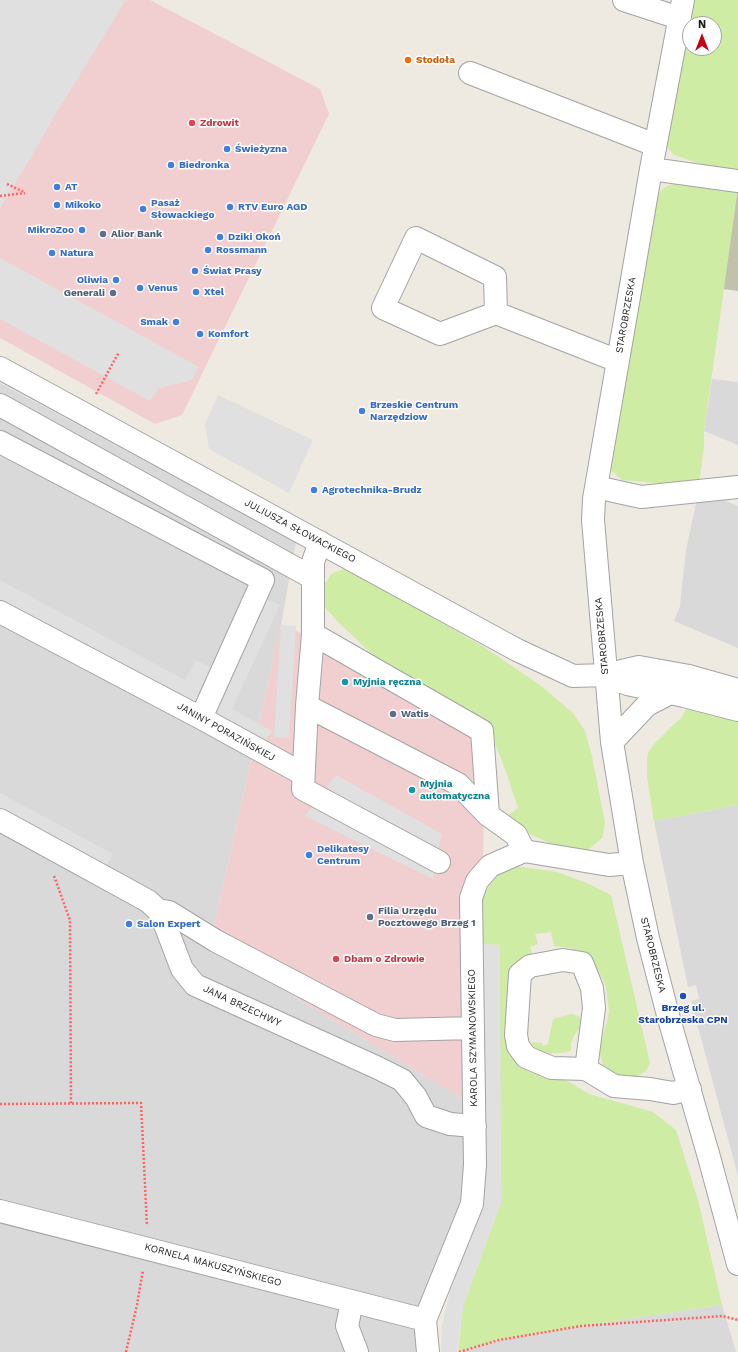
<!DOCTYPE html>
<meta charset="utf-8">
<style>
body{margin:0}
#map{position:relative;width:738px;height:1352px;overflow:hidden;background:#eee9e1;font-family:"Work Sans",sans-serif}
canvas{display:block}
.north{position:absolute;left:682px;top:16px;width:40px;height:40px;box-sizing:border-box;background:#fff;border:1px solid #a4a4a4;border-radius:50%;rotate:0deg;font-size:11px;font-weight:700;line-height:16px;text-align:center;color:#1c1c1c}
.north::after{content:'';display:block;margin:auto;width:14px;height:18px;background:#c80014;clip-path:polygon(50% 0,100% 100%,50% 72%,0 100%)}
</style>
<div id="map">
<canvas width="738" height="1352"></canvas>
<div class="north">N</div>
</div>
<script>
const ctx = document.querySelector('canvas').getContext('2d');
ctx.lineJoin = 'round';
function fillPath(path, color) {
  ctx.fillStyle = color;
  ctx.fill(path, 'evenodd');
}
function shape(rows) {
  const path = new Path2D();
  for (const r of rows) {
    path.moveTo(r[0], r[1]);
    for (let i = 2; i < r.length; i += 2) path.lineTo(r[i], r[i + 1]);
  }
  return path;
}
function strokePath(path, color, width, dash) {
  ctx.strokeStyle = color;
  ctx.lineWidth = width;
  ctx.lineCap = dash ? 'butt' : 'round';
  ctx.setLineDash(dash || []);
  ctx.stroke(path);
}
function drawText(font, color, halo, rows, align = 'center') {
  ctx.font = font + ' "Work Sans",sans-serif';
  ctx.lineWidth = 3;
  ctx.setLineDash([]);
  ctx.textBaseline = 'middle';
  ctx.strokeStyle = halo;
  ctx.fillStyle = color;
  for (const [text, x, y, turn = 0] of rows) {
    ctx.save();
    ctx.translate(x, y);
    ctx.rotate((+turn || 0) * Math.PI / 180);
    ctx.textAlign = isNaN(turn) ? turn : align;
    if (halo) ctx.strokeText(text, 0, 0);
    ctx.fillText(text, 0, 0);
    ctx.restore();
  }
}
fillPath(shape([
 [712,379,738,382,738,445,704,431],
 [0,383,296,542,281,625,210,945,482,1111,472,1204,425,1320,428,1352,0,1352],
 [699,490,738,506,738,648,674,621,680,606,686,550],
 [738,805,738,1176,691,1001,699,999,696,985,688,987,654,821],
 [722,1305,736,1352,459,1352,499,1340,581,1326]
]), '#dad9d9');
fillPath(shape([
 [0,0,150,0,320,89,329,114,182,415,155,424,0,338],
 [281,625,386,667,486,722,481,944,482,1111,210,945]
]), '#f1cfd1');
fillPath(shape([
 [738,184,738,291,723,289]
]), '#c3c1ac');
fillPath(shape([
 [694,0,738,0,738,172,716,169,674,155,667,147,668,137],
 [690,24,714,24,714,48,690,48],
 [679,182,738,188,704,431,704,446,699,485,688,486,622,480,611,470,610,462,655,206,658,194,665,187],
 [347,568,484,647,540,685,573,713,585,731,592,756,605,823,602,838,589,849,578,853,561,848,521,830,505,818,518,808,504,766,486,722,386,667,339,623,324,606,324,585,331,574],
 [688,704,738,716,738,805,654,821,647,776,647,757,649,751,656,742,670,728,682,717],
 [515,866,557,872,589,884,611,895,650,1063,646,1071,634,1078,612,1075,603,1066,599,1051,602,1038,607,1022,609,1011,606,986,598,970,591,960,580,953,570,948,554,946,551,932,535,934,538,944,530,947,532,953,521,962,515,1057,522,1068,535,1074,546,1077,562,1078,589,1094,653,1112,676,1130,698,1200,722,1305,581,1326,499,1340,458,1352,463,1306,501,1202,499,945,481,944,482,896,497,875],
 [571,1014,579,1016,581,1021,580,1029,575,1034,571,1043,571,1051,560,1053,539,1054,534,1050,532,1042,542,1043,543,1046,548,1044,553,1019]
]), '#ceeca3');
fillPath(shape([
 [0,0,126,0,52,120,39,144,0,208],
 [0,258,199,367,192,380,159,388,150,401,0,319],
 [218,395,313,440,289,493,209,449,205,424],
 [0,580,185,680,196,660,215,670,194,708,0,603],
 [263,598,280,605,232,709,272,731,263,744,210,716],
 [281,625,296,626,289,738,274,737],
 [336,775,442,834,433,879,305,816],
 [0,793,113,854,106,867,0,810],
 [484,944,500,945,501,1202,463,1306,457,1352,441,1352,442,1325,455,1270,484,1202]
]), '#e0e0e0');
const minor = shape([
 [624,0,679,18],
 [683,0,651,169,629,297,594,499,593,520,612,742,632,863,648,938,669,1019,709,1157,738,1264],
 [470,73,655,145],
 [651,169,738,181],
 [496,313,495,277,416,238,383,308,440,334,496,313,618,361],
 [0,368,517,650,573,676,605,675,639,667,689,676,738,690],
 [0,405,313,578],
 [0,442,263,580,201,718],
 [596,487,641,497,738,487],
 [320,542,313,562,313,634,307,706,303,789,439,862],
 [0,612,201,718,303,774],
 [313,634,482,731,488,815],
 [605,675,627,684,684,696,738,710],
 [307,706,458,784,488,815,516,835,524,851],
 [612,742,647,705,670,693],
 [0,820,148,901,158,910,166,927,182,969,195,985,378,1068,402,1080,416,1097,426,1116,450,1124,475,1126],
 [158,910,169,912,216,941,376,1025,395,1030,473,1028],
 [586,1069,594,1008,592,988,582,963,563,960,530,966,520,974,516,1035,518,1046,526,1057,552,1068,586,1069,614,1086,650,1089,673,1093,690,1089],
 [0,1211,425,1320],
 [352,1302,347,1326,357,1352],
 [428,1352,425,1320,472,1204,475,1165,471,898,477,881,490,866,524,851,609,865,632,863]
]);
strokePath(minor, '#a3a3a3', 24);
strokePath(shape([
 [7,184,24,192],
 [0,196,25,193],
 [96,394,119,352],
 [54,876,70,920,71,1103],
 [0,1104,141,1103,147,1226],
 [126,1352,137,1305,143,1270],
 [459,1352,499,1340,581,1326,723,1316,738,1320]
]), '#ff6261', 2.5, [2, 2]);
strokePath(minor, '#fff', 22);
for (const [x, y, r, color] of [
 [408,60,4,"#e8710a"],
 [192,123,4,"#e0444e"],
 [227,149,4,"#3f7fe0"],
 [171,165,4,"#3f7fe0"],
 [57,187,4,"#3f7fe0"],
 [57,205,4,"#3f7fe0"],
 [230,207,4,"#3f7fe0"],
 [143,209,4,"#3f7fe0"],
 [82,230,4,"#3f7fe0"],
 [103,234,4,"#5c6f8a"],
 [220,237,4,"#3f7fe0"],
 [208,250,4,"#3f7fe0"],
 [52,253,4,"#3f7fe0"],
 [195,271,4,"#3f7fe0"],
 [116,280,4,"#3f7fe0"],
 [140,288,4,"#3f7fe0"],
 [196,292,4,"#3f7fe0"],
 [113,293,4,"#5c6f8a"],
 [176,322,4,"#3f7fe0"],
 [200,334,4,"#3f7fe0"],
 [362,411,4,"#3f7fe0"],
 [314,490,4,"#3f7fe0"],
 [345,682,4,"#0f9aa8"],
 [393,714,4,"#5c6f8a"],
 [412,790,4,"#0f9aa8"],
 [309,855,4,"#3f7fe0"],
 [370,917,4,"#5c6f8a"],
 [129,924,4,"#3f7fe0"],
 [336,959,4,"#e0444e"],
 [683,996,4,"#1a4fb4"]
]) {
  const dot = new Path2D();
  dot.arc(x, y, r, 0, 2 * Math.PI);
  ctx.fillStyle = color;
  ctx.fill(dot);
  strokePath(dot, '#fff', 1.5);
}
drawText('bold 10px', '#c56008', '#fff', [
 ["Stodoła",416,60]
], 'left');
drawText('bold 10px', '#be3a42', '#fff', [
 ["Zdrowit",200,123],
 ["Dbam o Zdrowie",344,959]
], 'left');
drawText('bold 10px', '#366cbe', '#fff', [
 ["Świeżyzna",235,149],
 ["Biedronka",179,165],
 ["AT",65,187],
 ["Pasaż",151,203],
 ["Słowackiego",151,215],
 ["Mikoko",65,205],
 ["RTV Euro AGD",238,207],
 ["MikroZoo",74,230,"right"],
 ["Dziki Okoń",228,237],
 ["Rossmann",216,250],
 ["Natura",60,253],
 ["Świat Prasy",203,271],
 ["Oliwia",108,280,"right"],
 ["Venus",148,288],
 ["Xtel",204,292],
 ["Smak",168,322,"right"],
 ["Komfort",208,334],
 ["Brzeskie Centrum",370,405],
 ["Narzędziow",370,417],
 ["Agrotechnika-Brudz",322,490],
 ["Delikatesy",317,849],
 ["Centrum",317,861],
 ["Salon Expert",137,924]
], 'left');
drawText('bold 10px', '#4e5e75', '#fff', [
 ["Alior Bank",111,234],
 ["Generali",105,293,"right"],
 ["Watis",401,714],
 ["Filia Urzędu",378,911],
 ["Pocztowego Brzeg 1",378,923]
], 'left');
drawText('10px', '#1c1c1c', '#fff', [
 ["STAROBRZESKA",626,315,-80],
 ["JULIUSZA SŁOWACKIEGO",300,531,28],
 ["STAROBRZESKA",602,636,-95],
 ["JANINY PORAZIŃSKIEJ",226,732,29],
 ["STAROBRZESKA",653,955,76],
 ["JANA BRZECHWY",242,1006,25],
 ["KAROLA SZYMANOWSKIEGO",473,1038,-91],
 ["KORNELA MAKUSZYŃSKIEGO",213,1265,15]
]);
drawText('bold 10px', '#0d838f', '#fff', [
 ["Myjnia ręczna",353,682],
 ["Myjnia",420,784],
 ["automatyczna",420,796]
], 'left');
drawText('bold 10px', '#164399', '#fff', [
 ["Brzeg ul.",683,1008],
 ["Starobrzeska CPN",683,1020]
]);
</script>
